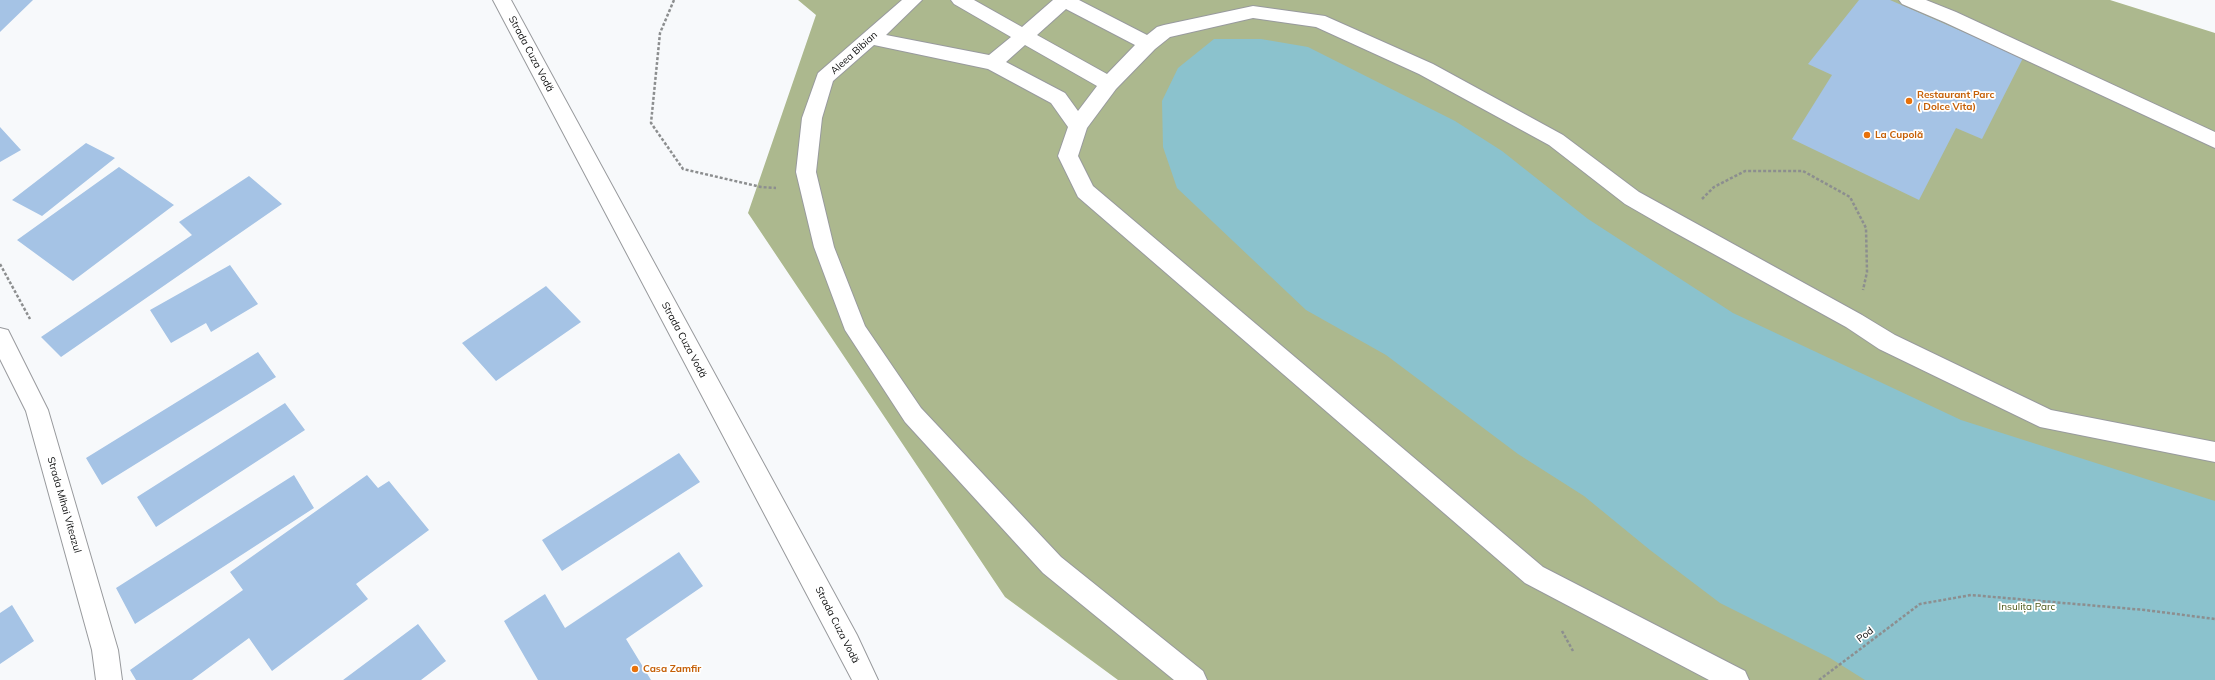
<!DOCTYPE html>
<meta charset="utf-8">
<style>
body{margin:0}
canvas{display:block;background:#f7f9fb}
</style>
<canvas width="2215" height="680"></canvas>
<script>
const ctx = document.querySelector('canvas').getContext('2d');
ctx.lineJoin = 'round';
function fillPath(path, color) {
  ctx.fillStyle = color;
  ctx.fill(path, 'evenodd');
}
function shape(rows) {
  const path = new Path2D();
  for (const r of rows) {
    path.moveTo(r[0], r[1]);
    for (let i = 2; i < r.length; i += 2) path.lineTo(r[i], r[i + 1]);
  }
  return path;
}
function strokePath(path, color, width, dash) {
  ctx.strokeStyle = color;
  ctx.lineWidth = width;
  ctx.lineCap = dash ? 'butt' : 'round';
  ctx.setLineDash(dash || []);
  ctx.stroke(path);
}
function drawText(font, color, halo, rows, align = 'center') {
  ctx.font = font + ' Mulish,sans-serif';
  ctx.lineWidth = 3.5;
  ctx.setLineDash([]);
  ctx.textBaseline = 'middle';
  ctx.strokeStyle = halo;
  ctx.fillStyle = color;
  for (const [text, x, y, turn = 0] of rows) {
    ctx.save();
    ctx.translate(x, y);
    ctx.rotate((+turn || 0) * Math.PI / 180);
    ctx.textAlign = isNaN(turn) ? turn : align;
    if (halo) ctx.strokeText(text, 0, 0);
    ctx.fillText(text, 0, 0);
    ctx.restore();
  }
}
fillPath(shape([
 [798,0,2110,0,2215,33,2215,680,1118,680,1005,597,748,213,816,15]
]), '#acb88e');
fillPath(shape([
 [1214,39,1261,39,1308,47,1455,121,1502,151,1588,219,1733,313,1961,420,2215,501,2215,680,1865,680,1830,658,1720,603,1650,550,1584,496,1518,454,1386,355,1306,310,1177,188,1163,147,1162,101,1178,68]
]), '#8bc2cd');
fillPath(shape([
 [0,0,33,0,0,32],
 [1859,0,1890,0,2023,58,1982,139,1956,128,1919,200,1792,139,1832,75,1808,64],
 [0,127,21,150,0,162],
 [86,143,115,158,42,216,12,200],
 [119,167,174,205,73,281,17,240],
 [249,176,282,204,61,357,41,337,192,235,179,222],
 [230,265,258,304,211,332,206,323,171,343,150,310],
 [546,286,581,322,496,381,462,343],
 [258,352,276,377,102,485,86,458],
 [285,403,305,430,156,527,137,497],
 [679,453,700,482,562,571,542,540],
 [294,475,314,508,135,624,116,588],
 [367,475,378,488,389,481,429,530,356,584,368,599,272,671,249,638,192,680,136,680,130,670,243,590,230,572],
 [679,552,703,586,626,639,651,680,538,680,504,621,545,594,565,628],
 [12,605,34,641,0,664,0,613],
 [418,624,446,661,421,680,343,680]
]), '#a5c3e5');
const pedestrian = shape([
 [902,0,922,0,886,35,989,55,1011,37,954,4,951,0,974,0,1022,27,1053,0,1079,0,1147,35,1157,27,1164,25,1253,6,1325,16,1433,64,1563,135,1639,192,1862,315,1895,335,2051,410,2215,442,2215,462,2040,427,1879,349,1846,327,1672,231,1625,204,1549,145,1419,74,1316,27,1253,18,1170,37,1155,49,1116,89,1087,128,1078,156,1093,186,1543,567,1745,671,1749,680,1709,680,1525,583,1078,197,1058,156,1068,127,1051,103,988,69,874,45,833,81,822,118,816,172,834,247,865,326,921,408,1061,557,1203,671,1207,680,1174,680,1043,573,905,422,845,330,814,247,796,172,802,118,818,73,902,0],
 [1066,9,1135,45,1107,74,1037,35,1066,9],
 [1025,45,1097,86,1078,111,1065,93,1006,62,1025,45],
 [1899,0,1926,0,1956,12,2215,132,2215,148,1944,22,1902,4,1899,0]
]);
const minor = shape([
 [493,0,511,0,857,635,878,680,852,680,493,0],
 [0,328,8,330,48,410,118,650,122,680,96,680,92,650,26,411,0,359,0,328]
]);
strokePath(pedestrian, '#989a9d', 2);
strokePath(minor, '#989a9d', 2);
strokePath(shape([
 [674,0,660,33,651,123,683,169,761,187,776,188],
 [1702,199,1714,187,1745,171,1803,171,1850,197,1866,228,1867,272,1863,290],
 [0,264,30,319],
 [1562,631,1573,651],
 [1819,680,1920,604,1971,595,2145,610,2215,619]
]), '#8c8e8f', 2.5, [3, 2]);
fillPath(pedestrian, '#fff');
fillPath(minor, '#fff');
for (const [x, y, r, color] of [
 [1909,101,4,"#e8710a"],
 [1867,135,4,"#e8710a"],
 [635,669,4,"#e8710a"]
]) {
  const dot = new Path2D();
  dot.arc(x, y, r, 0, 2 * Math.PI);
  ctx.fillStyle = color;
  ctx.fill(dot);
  strokePath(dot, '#fff', 1.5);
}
drawText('10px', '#0c0d0d', '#fff', [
 ["Aleea Bibian",854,53,-42],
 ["Strada Cuza Vodă",531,54,62],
 ["Strada Cuza Vodă",684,340,62],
 ["Strada Mihai Viteazul",64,505,74],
 ["Strada Cuza Vodă",837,625,63],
 ["Pod",1865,635,-37]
]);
drawText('bold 10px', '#c56008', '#fff', [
 ["Restaurant Parc",1917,95],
 ["( Dolce Vita)",1917,107],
 ["La Cupolă",1875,135],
 ["Casa Zamfir",643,669]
], 'left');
drawText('10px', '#475514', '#fff', [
 ["Insulița Parc",2027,607]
]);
</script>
